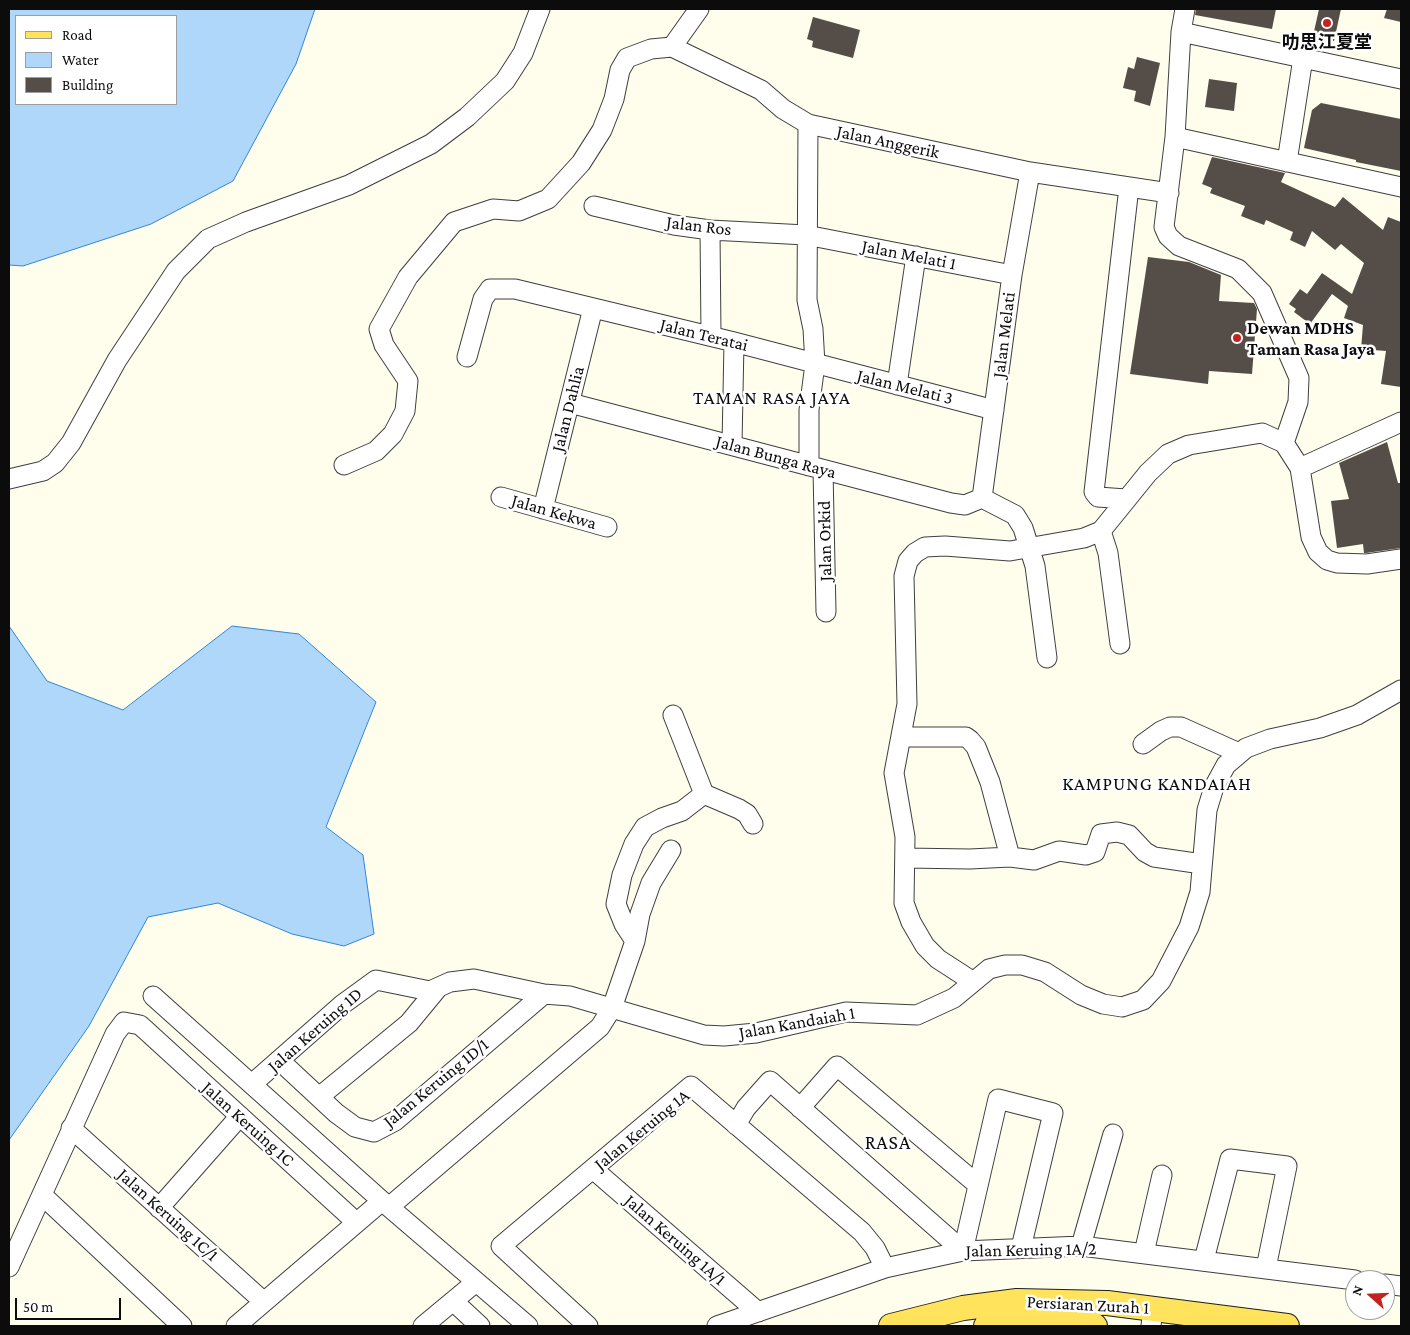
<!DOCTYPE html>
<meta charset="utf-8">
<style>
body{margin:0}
#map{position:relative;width:1410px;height:1335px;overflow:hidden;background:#fffdec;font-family:"Crimson Pro",serif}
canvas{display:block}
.frame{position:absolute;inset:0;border:10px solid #0c0c0c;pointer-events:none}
.legend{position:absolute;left:15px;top:15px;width:162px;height:90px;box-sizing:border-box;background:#fff;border:1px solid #9e9e9e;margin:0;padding:6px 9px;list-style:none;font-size:15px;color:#0c0c0c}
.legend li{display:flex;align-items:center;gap:10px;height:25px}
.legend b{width:25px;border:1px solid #9e9e9e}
.north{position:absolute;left:1345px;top:1270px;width:50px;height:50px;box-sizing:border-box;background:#fff;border:1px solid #9e9e9e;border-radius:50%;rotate:290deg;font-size:14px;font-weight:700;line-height:20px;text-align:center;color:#0c0c0c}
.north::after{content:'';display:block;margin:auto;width:18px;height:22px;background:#c2231e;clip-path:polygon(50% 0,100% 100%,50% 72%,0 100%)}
.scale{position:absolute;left:15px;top:1298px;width:106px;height:22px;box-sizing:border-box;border:2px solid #0c0c0c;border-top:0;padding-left:6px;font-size:15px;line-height:18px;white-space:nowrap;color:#0c0c0c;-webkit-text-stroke:4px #fff;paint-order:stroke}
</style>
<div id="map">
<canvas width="1410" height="1335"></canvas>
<div class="frame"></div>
<ul class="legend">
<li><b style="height:6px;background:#ffe35c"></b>Road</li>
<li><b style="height:14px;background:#aed7f9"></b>Water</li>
<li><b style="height:14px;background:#554e48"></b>Building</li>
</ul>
<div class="north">N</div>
<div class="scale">50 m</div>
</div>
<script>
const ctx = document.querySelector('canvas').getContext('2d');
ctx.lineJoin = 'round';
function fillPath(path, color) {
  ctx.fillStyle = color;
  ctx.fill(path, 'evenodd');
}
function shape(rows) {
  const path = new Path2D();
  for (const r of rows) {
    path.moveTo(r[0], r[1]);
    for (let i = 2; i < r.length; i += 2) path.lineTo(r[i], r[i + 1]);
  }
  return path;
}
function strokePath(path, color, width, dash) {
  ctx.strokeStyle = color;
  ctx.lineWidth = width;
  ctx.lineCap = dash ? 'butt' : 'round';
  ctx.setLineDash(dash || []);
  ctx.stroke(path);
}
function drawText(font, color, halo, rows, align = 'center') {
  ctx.font = font + ' "Crimson Pro","Noto Sans SC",serif';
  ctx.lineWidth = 5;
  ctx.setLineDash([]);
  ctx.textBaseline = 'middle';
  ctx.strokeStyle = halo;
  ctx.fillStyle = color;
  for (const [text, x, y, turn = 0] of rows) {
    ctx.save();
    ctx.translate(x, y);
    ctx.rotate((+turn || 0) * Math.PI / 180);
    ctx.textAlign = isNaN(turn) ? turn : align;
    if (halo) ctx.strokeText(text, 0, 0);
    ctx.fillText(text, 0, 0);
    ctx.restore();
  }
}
const water = shape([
 [9,9,315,9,296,64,233,181,151,224,23,266,9,265,9,9],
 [16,16,176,16,176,104,16,104,16,16],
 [9,626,47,681,123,710,232,626,299,634,376,702,326,827,363,855,374,934,344,946,292,934,218,903,148,917,89,1026,9,1140,9,626]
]);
fillPath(water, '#aed7f9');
strokePath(water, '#3287d3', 1);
fillPath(shape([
 [1196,9,1276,9,1272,29,1195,15],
 [1319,9,1341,9,1334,41,1313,36],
 [1387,9,1401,9,1401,22,1384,18],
 [813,17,860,30,853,58,812,47,813,41,807,39],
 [1137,57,1160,63,1150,106,1134,101,1136,91,1123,88,1128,67,1134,69],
 [1209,79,1237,83,1234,111,1205,107],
 [1321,103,1401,119,1401,171,1356,162,1356,160,1304,148,1312,110],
 [1212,157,1285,173,1281,182,1335,207,1343,197,1383,230,1388,217,1401,222,1401,387,1381,384,1386,351,1361,349,1363,325,1344,318,1348,306,1332,294,1310,324,1294,312,1296,309,1289,304,1300,289,1307,294,1322,273,1352,294,1364,263,1341,244,1335,250,1312,231,1305,247,1290,240,1293,232,1266,220,1264,225,1241,216,1245,206,1210,193,1212,188,1202,184],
 [1148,257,1189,262,1221,275,1219,301,1254,303,1257,309,1252,374,1209,371,1208,384,1130,374],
 [1387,442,1398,483,1401,483,1401,548,1366,553,1364,553,1363,544,1337,548,1331,501,1349,499,1339,463]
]), '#554e48');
const minor = shape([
 [699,9,672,47,761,90,783,109,808,124,1030,172,1169,193],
 [1185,9,1181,32,1175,137,1164,227,1168,236,1179,246,1238,269,1262,293,1299,378,1298,402,1284,443],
 [1181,32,1401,79],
 [808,124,807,300,813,329,815,364,809,410,809,466],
 [1175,137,1401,187],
 [1287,162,1303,58],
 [594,206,674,225,710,230,806,235,1012,275],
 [710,230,711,336],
 [467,357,483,299,490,289,515,289,734,342,994,410],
 [897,385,916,256],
 [570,403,951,503,965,505,982,498],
 [732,445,734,342],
 [344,465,376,451,393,434,405,411,408,381,384,345,379,329,408,277,454,222,493,209,519,211,548,199,581,163,602,130,614,99,620,70,627,58,651,49,672,47],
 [1300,468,1401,422],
 [823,470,826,612],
 [9,479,43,471,55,463,71,443,117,360,176,271,208,239,246,222,349,185,431,144,467,117,505,81,523,53,540,9],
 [501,497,607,527],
 [982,498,1012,275,1030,172],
 [982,498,1015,515,1023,528,1035,566,1047,658],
 [1126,499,1098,497,1094,492,1129,187],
 [543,509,593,308],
 [1101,531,1108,553,1120,644],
 [673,715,704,794,739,809,747,814,753,824],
 [902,737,966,737,970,740,976,747,990,782,1010,857],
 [1143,744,1161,731,1170,727,1181,727,1239,753],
 [905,858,970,859,1010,857,1034,860,1059,851,1086,855,1095,852,1101,834,1117,832,1129,835,1145,852,1154,857,1202,864],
 [635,941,640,914,651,883,671,850],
 [972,981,938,959,925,946,911,922,904,903,905,837,894,773,907,704,904,576,908,561,915,553,925,547,945,546,1010,551,1084,538,1101,531,1148,473,1168,454,1189,445,1262,433,1284,443,1300,468,1311,537,1318,552,1327,560,1337,563,1367,564,1401,559],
 [153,996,382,1201,528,1326],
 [279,1060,336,1113,355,1127,374,1132,395,1121,544,994],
 [252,1084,343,1004,376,980,430,991,450,982,474,979,544,994,570,996,704,1035,724,1036,756,1033,846,1012,917,1015,954,998,989,969,1005,965,1022,965,1045,972,1081,995,1103,1004,1122,1007,1143,1000,1161,981,1189,927,1200,892,1207,810,1214,787,1226,765,1246,748,1270,739,1320,728,1357,715,1401,690],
 [319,1097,409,1023,437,989],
 [800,1108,837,1066,978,1185],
 [736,1125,746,1108,770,1081,963,1251,998,1099,1053,1113,1021,1248],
 [71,1128,264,1302],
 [593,1169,758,1312],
 [42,1195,182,1326],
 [389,1207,600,1027,612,1008,635,941,624,924,616,904,622,875,634,844,645,827,662,818,682,811,704,794],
 [159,1208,240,1116],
 [1081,1246,1113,1134],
 [1144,1253,1162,1175],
 [1204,1260,1230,1159,1287,1166,1266,1268],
 [9,1267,115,1034,124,1022,140,1025,356,1222],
 [1385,1284,1401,1286],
 [453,1301,480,1326],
 [236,1326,382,1201],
 [423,1326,476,1282],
 [588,1326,501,1246,691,1086,862,1232,875,1248,885,1268],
 [717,1326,885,1268,963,1251,1081,1246,1355,1280],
 [1151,1326,1153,1308]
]);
const major = shape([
 [891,1326,963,1308,1017,1301,1107,1303,1287,1326],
 [986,1326,1038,1320,1095,1326]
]);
strokePath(minor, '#3f3f3f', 21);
strokePath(major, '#1d1d1d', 26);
strokePath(minor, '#fff', 19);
strokePath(major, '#ffe35c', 24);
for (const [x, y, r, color] of [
 [1327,23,5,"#c2231e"],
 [1237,338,5,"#c2231e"]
]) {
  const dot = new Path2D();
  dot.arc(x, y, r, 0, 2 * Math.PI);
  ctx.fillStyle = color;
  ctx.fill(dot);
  strokePath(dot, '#fff', 2);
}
drawText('bold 18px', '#0c0c0c', '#fff', [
 ["叻思江夏堂",1327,42],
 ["Dewan MDHS",1247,328,"left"],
 ["Taman Rasa Jaya",1247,349,"left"]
]);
drawText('18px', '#0c0c0c', '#fff', [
 ["Jalan Anggerik",888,142,12],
 ["Jalan Ros",699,226,7],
 ["Jalan Melati 1",909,255,11],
 ["Jalan Teratai",704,335,14],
 ["Jalan Melati",1004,335,-83],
 ["Jalan Melati 3",905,387,14],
 ["Jalan Dahlia",568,409,-76],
 ["Jalan Bunga Raya",776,457,15],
 ["Jalan Kekwa",554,512,16],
 ["Jalan Orkid",825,541,-91],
 ["Jalan Kandaiah 1",797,1023,-10],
 ["Jalan Keruing 1D",315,1030,-41],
 ["Jalan Keruing 1D/1",436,1083,-39],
 ["Jalan Keruing 1C",248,1124,42],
 ["Jalan Keruing 1A",642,1130,-39],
 ["Jalan Keruing 1C/1",168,1215,42],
 ["Jalan Keruing 1A/1",675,1240,41],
 ["Jalan Keruing 1A/2",1031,1250,-1],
 ["Persiaran Zurah 1",1088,1305,3]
]);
ctx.letterSpacing = '1px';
drawText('19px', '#0c0c0c', '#fff', [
 ["TAMAN RASA JAYA",772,398],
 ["KAMPUNG KANDAIAH",1157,784]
]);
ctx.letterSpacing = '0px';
ctx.letterSpacing = '1px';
drawText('20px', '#0c0c0c', '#fff', [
 ["RASA",888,1143]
]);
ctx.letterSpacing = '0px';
</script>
